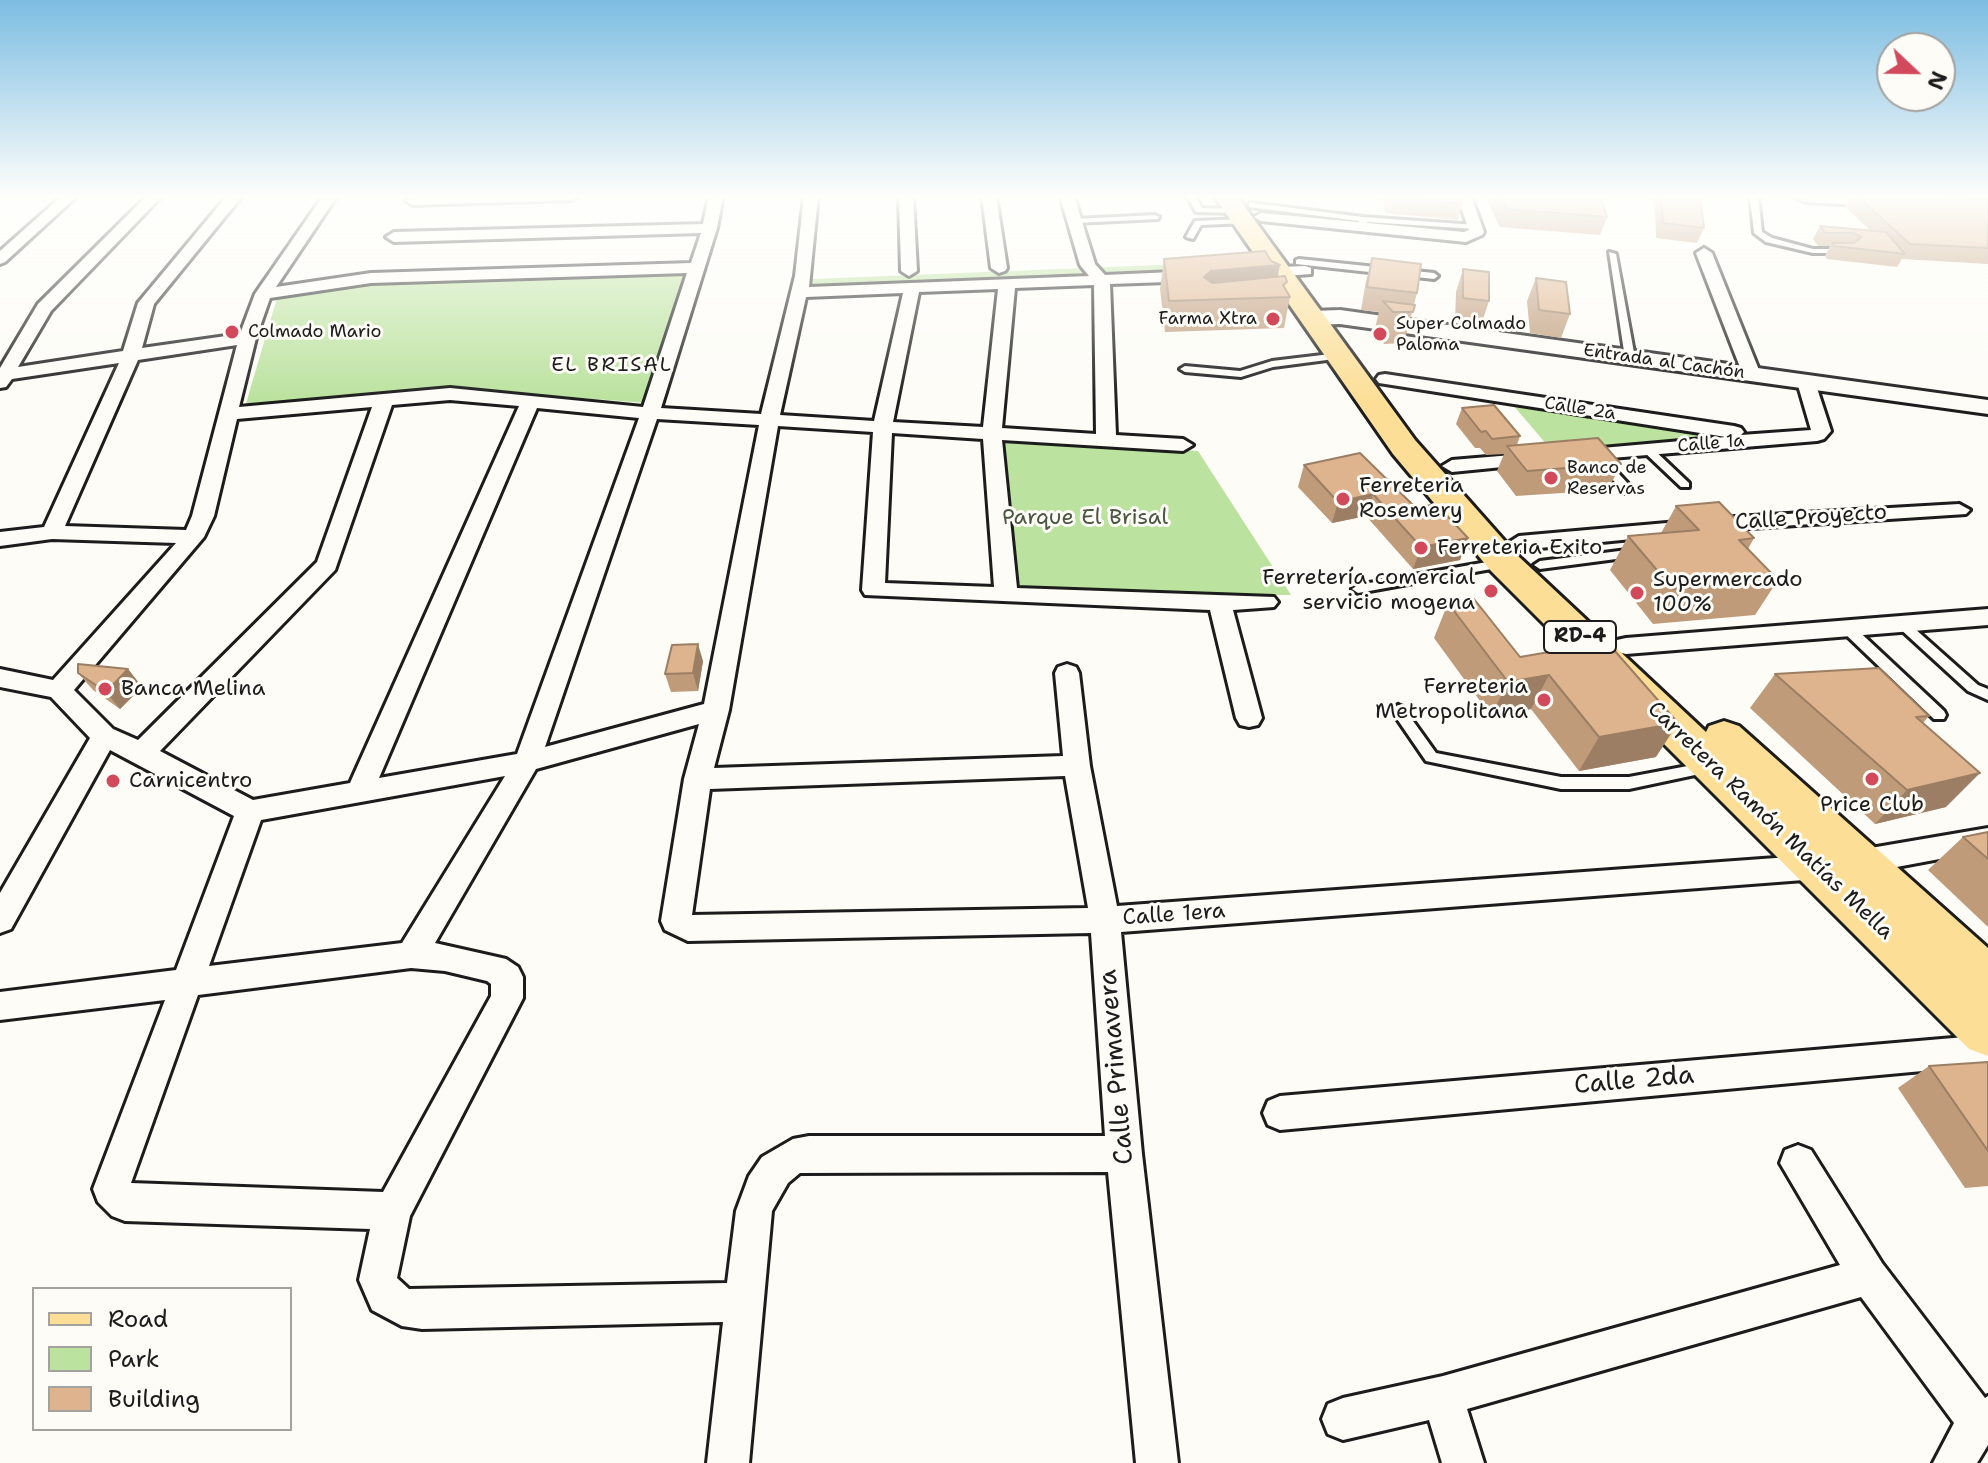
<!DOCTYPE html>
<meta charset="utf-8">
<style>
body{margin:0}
#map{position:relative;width:1988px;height:1463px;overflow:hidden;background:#fdfcf7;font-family:"Shantell Sans",sans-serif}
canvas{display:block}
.legend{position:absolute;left:32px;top:1287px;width:260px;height:144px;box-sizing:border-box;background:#fdfcf7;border:2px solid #a3a29f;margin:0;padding:10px 14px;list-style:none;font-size:24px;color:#1c1c1c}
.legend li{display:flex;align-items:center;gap:16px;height:40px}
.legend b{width:40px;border:2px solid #a3a29f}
.north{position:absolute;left:1876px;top:32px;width:80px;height:80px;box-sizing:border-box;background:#fdfcf7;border:2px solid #a3a29f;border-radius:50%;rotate:112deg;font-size:22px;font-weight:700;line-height:32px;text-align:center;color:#1c1c1c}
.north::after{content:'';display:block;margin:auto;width:28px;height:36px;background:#d1495b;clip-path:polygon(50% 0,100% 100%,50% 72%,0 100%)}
</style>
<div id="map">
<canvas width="1988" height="1463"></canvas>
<ul class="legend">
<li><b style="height:10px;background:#fcde96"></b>Road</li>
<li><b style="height:22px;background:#bbe29e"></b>Park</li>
<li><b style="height:22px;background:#deb48e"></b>Building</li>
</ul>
<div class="north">N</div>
</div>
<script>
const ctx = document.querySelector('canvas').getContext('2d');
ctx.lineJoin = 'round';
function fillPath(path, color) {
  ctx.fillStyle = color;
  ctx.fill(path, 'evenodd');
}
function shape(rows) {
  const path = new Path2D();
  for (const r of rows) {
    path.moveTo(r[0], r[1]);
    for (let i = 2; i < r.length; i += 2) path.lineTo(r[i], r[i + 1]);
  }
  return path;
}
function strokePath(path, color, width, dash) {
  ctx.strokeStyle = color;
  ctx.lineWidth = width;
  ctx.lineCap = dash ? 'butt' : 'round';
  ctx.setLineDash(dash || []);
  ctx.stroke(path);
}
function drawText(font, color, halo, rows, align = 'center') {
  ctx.font = font + ' "Shantell Sans",sans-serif';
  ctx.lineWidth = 6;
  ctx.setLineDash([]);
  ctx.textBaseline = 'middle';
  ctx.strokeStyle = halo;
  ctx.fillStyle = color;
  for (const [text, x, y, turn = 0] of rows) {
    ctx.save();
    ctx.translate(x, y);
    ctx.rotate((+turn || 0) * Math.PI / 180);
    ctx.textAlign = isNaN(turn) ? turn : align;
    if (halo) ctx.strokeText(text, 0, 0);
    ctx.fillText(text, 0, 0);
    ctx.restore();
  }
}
fillPath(shape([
 [1258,261,1266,269,811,288,812,279],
 [687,274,646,403,451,388,245,407,277,298,374,282],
 [1513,405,1741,437,1553,452],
 [1003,438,1198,451,1291,595,1016,592]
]), '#bbe29e');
const service = shape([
 [1187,196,1195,196,1202,208,1236,209,1240,211,1236,213,1196,212,1187,196],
 [1750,196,1758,196,1762,232,1772,238,1813,249,1844,249,1848,251,1844,253,1813,253,1766,242,1754,233,1750,196],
 [1252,203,1363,217,1476,225,1480,227,1476,229,1367,222,1368,226,1364,228,1360,226,1359,221,1249,207,1249,203,1252,203],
 [1155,215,1159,217,1158,219,1075,223,1071,221,1075,219,1155,215],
 [1243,219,1246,219,1246,223,1201,225,1193,239,1186,237,1195,221,1243,219],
 [1609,252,1616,254,1635,358,1630,361,1625,358,1609,252],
 [1299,259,1434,273,1438,276,1434,279,1296,264,1296,260,1299,259],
 [1339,353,1344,356,1342,358,1273,367,1241,377,1185,372,1180,369,1185,366,1240,371,1272,361,1339,353],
 [1647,446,1651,447,1689,483,1689,487,1681,487,1643,451,1643,447,1647,446],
 [1603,460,1607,461,1633,489,1633,493,1625,493,1599,465,1598,463,1603,460],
 [1635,549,1639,550,1639,556,1540,569,1534,565,1540,561,1635,549],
 [1504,559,1510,563,1508,566,1358,593,1352,589,1358,585,1504,559],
 [1901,619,1905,620,1978,685,1988,689,1988,700,1968,691,1897,626,1895,623,1901,619],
 [1846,623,1851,624,1944,711,1946,715,1944,719,1934,719,1841,630,1840,627,1841,624,1846,623],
 [1398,705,1403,707,1436,753,1561,777,1629,777,1709,762,1714,763,1716,767,1714,771,1709,772,1629,789,1561,789,1426,761,1391,710,1398,705]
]);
const minor = shape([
 [62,196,77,196,5,262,0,264,0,251,62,196],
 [147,196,162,196,51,311,18,367,123,351,138,303,227,196,242,196,154,304,142,348,240,334,255,294,323,196,337,196,276,287,371,273,691,263,701,233,394,242,386,237,394,232,703,224,709,196,723,196,717,228,661,408,761,414,795,276,804,196,818,196,809,287,1089,276,1080,265,1060,196,1074,196,1095,264,1105,275,1196,271,1204,276,1196,281,1110,284,1116,435,1183,439,1193,445,1183,451,1002,440,1017,588,1274,597,1278,602,1274,607,1233,610,1262,718,1258,725,1249,727,1240,725,1236,718,1210,610,865,595,862,590,873,432,778,426,729,710,714,768,1063,756,1055,673,1058,667,1067,664,1076,667,1079,673,1090,766,1117,906,1817,855,1827,859,1831,867,1827,875,1817,879,1121,932,1142,1154,1178,1463,1136,1463,1108,1172,800,1173,788,1183,772,1211,749,1463,707,1463,723,1322,422,1329,402,1326,372,1310,359,1280,370,1229,125,1221,112,1216,98,1202,93,1189,165,1000,0,1020,0,992,176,970,234,816,110,750,11,929,0,933,0,893,90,738,51,697,0,687,0,669,53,680,176,543,52,539,0,546,0,532,44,527,119,363,12,379,6,387,0,388,0,368,38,304,147,196],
 [687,273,643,407,450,388,239,407,256,338,270,298,371,283,687,273],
 [1094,285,1096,434,1002,428,1015,288,1094,285],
 [998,289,983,427,893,422,919,292,998,289],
 [903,293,874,421,780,415,806,297,903,293],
 [237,345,192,516,186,530,65,526,138,360,237,345],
 [450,400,519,406,350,783,253,800,160,751,335,570,392,405,450,400],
 [372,407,317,562,138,740,113,729,74,690,204,537,214,516,237,419,372,407],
 [537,408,639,418,517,754,379,778,537,408],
 [657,419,759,425,704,704,545,747,657,419],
 [892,433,983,439,994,587,885,583,892,433],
 [699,724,684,779,661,921,665,930,688,941,1091,933,1105,1136,809,1136,793,1139,762,1157,749,1176,736,1211,727,1283,409,1289,397,1278,410,1216,523,998,523,977,518,967,506,959,435,943,536,769,699,724],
 [505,776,402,943,209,966,261,820,505,776],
 [1065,776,1088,908,692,915,710,789,1065,776],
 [411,968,445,971,487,981,491,984,491,996,383,1192,131,1183,198,995,411,968],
 [435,196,579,196,572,200,413,205,406,201,413,197,435,196],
 [899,196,913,196,917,271,909,276,901,271,899,196],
 [982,196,996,196,1007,268,1005,271,999,273,991,268,982,196],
 [1457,196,1471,196,1484,232,1482,235,1466,242,1261,221,1254,217,1261,213,1464,232,1469,230,1457,196],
 [1704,248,1712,253,1761,375,1758,379,1752,380,1743,375,1696,253,1704,248],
 [1305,266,1311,268,1311,274,1259,278,1251,273,1259,268,1305,266],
 [1385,374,1734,426,1741,428,1744,432,1741,435,1811,430,1797,382,1806,377,1815,382,1831,431,1824,439,1817,441,1575,461,1568,459,1565,455,1568,451,1726,437,1379,383,1376,379,1379,375,1385,374],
 [1536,453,1543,455,1546,459,1543,463,1452,472,1442,466,1452,460,1536,453],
 [1959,504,1970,510,1966,514,1735,529,1519,550,1508,543,1519,536,1735,517,1959,504],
 [1988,609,1988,625,1626,654,1617,652,1614,646,1617,640,1626,638,1988,609],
 [1988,828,1988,850,1859,874,1849,870,1845,862,1849,854,1859,850,1988,828],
 [1988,1035,1988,1065,1280,1130,1268,1125,1263,1113,1268,1101,1280,1096,1988,1035],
 [1798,1145,1811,1150,1882,1263,1985,1398,1988,1396,1988,1445,1977,1463,1933,1463,1954,1423,1861,1297,1467,1409,1484,1463,1442,1463,1429,1420,1343,1440,1328,1434,1322,1419,1328,1404,1343,1398,1443,1376,1840,1265,1780,1163,1785,1150,1798,1145]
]);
const tertiary = shape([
 [1340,310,1988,400,1988,414,1340,324,1312,325,1301,318,1312,311,1340,310]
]);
const secondary = shape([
 [1795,196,1988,200,1988,212,1805,202,1795,196]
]);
const primary = shape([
 [1214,196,1237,196,1415,440,1517,555,1706,732,1709,726,1724,721,1739,726,1988,948,1988,1056,1969,1049,1491,571,1393,454,1214,196]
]);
strokePath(service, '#1c1c1c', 6);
strokePath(minor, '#1c1c1c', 6);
strokePath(tertiary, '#1c1c1c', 6);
strokePath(secondary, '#1c1c1c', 6);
strokePath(primary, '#1c1c1c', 6);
fillPath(service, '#fdfcf7');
fillPath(minor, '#fdfcf7');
fillPath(tertiary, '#fdfcf7');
fillPath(secondary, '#fdfcf7');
fillPath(primary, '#fcde96');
fillPath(shape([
 [1380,196,1461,196,1462,204,1458,220,1385,213,1384,202],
 [1490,196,1600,196,1607,217,1600,235,1500,227,1488,203],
 [1655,196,1700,196,1704,228,1697,243,1656,238],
 [1851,196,1922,196,1988,200,1988,264,1902,259,1897,267,1827,259,1825,256,1830,246,1818,246,1813,239,1820,226,1870,230,1845,207],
 [1372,258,1417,293,1404,343,1384,344,1374,332,1379,312,1361,310,1366,281],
 [1164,259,1278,276,1290,297,1284,328,1165,332,1160,289],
 [1463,269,1489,301,1481,325,1455,321,1456,292],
 [1536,278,1570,314,1561,338,1530,333,1527,301],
 [1462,408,1520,436,1517,445,1621,464,1608,490,1516,496,1497,471,1504,454,1486,455,1480,448,1475,448,1456,424],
 [1304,465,1416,508,1468,538,1460,560,1413,569,1366,516,1332,523,1298,487],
 [1676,506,1754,538,1748,549,1778,580,1755,615,1653,624,1610,570,1628,536,1661,533],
 [1448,603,1520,657,1607,642,1656,757,1579,771,1531,709,1491,716,1434,638],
 [703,661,698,691,671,692,665,674],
 [128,669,142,687,120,709,93,690,78,673],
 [1775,674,1929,716,1923,723,1946,807,1875,824,1750,708],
 [1988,832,1988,927,1928,870,1963,837],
 [1988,1062,1988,1186,1965,1188,1898,1088,1929,1066]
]), '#bf9b7a');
fillPath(shape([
 [1280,265,1274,295,1201,300,1204,277,1211,271],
 [1373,494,1366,516,1332,523,1338,502],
 [1468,538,1460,560,1413,569,1421,547],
 [698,644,703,661,698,691,693,673],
 [128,669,142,687,120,709,106,692],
 [1549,675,1531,709,1491,716,1508,682],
 [1678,723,1656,757,1579,771,1599,737],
 [1980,773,1946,807,1875,824,1907,790]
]), '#9b7e63');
const building = shape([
 [1389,196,1461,196,1462,204,1389,197,1389,196],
 [1499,196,1600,196,1607,217,1506,209,1499,196],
 [1661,196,1700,196,1704,228,1663,223,1661,196],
 [1857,196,1922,196,1988,200,1988,248,1910,244,1857,196],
 [1820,226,1886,232,1905,254,1834,246,1832,243,1854,243,1861,237,1854,233,1825,233,1820,226],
 [1265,251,1271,261,1280,265,1211,271,1204,277,1212,283,1285,276,1287,282,1283,285,1290,297,1169,301,1164,259,1265,251],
 [1372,258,1421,264,1417,293,1367,287,1372,258],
 [1463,269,1489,272,1489,301,1463,298,1463,269],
 [1536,278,1566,282,1570,314,1539,310,1536,278],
 [1383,301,1415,305,1413,312,1393,312,1383,301],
 [1494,405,1520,436,1492,439,1486,431,1481,432,1462,408,1494,405],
 [1598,438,1621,464,1527,471,1507,446,1598,438],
 [1360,453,1416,508,1436,504,1468,538,1421,547,1373,494,1338,502,1304,465,1360,453],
 [1719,502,1754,538,1739,540,1778,580,1673,589,1628,536,1699,530,1676,506,1719,502],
 [1474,599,1520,657,1607,642,1678,723,1599,737,1549,675,1508,682,1448,603,1474,599],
 [698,644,693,673,665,674,672,645,698,644],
 [78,664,128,669,106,692,78,673,78,664],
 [1879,668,1929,716,1916,717,1980,773,1907,790,1775,674,1879,668],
 [1988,832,1988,859,1963,837,1988,832],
 [1988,1062,1988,1151,1929,1066,1988,1062]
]);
fillPath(building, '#deb48e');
strokePath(building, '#9b7e63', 2);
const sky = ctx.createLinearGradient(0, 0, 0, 401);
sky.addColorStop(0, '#7cbde2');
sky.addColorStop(0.49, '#fefefb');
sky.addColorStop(1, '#fefefb00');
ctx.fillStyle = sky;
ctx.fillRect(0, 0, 1988, 401);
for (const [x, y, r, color] of [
 [1273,319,8,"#d1495b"],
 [232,332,8,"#d1495b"],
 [1380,334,8,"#d1495b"],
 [1551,478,8,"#d1495b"],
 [1343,499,8,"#d1495b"],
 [1421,548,8,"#d1495b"],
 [1491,591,8,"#d1495b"],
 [1637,593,8,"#d1495b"],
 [105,689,8,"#d1495b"],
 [1544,700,8,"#d1495b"],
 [1872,779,8,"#d1495b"],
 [113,781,8,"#d1495b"]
]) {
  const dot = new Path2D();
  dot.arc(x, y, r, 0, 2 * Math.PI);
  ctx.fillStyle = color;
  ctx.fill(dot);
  strokePath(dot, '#fdfcf7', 3);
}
drawText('18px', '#1c1c1c', '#fdfcf7', [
 ["Farma Xtra",1257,319,"right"],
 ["Super Colmado",1396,324],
 ["Paloma",1396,345],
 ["Colmado Mario",248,332],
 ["Banco de",1567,468],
 ["Reservas",1567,489]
], 'left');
drawText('18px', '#1c1c1c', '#fdfcf7', [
 ["Entrada al Cachón",1664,362,8],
 ["Calle 2a",1580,409,9],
 ["Calle 1a",1711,444,-5]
]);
ctx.letterSpacing = '2px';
drawText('20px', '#1c1c1c', '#fdfcf7', [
 ["EL BRISAL",612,366]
]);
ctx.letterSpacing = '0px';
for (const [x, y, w] of [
 [1580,637,72]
]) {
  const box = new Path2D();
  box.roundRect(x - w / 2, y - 16, w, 32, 6);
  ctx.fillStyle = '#fdfcf7';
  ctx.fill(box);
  strokePath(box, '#1c1c1c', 2);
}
drawText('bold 20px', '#1c1c1c', null, [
 ["RD-4",1580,637]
]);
drawText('22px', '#1c1c1c', '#fdfcf7', [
 ["Ferreteria",1359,486],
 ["Rosemery",1359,511],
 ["Ferreteria Exito",1437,548],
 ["Ferretería comercial",1475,578,"right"],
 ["servicio mogena",1475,603,"right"],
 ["Supermercado",1653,580],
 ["100%",1653,605],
 ["Ferreteria",1528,687,"right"],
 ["Metropolitana",1528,712,"right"],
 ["Banca Melina",121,689],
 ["Carnicentro",129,781],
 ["Price Club",1872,805,"center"]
], 'left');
drawText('22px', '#4c5743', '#fdfcf7', [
 ["Parque El Brisal",1085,518]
]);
drawText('22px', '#1c1c1c', '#fdfcf7', [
 ["Calle Proyecto",1811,518,-4],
 ["Carretera Ramón Matías Mella",1770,821,44],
 ["Calle 1era",1174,915,-4]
]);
drawText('26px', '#1c1c1c', '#fdfcf7', [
 ["Calle Primavera",1117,1067,-95],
 ["Calle 2da",1634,1081,-5]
]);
</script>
